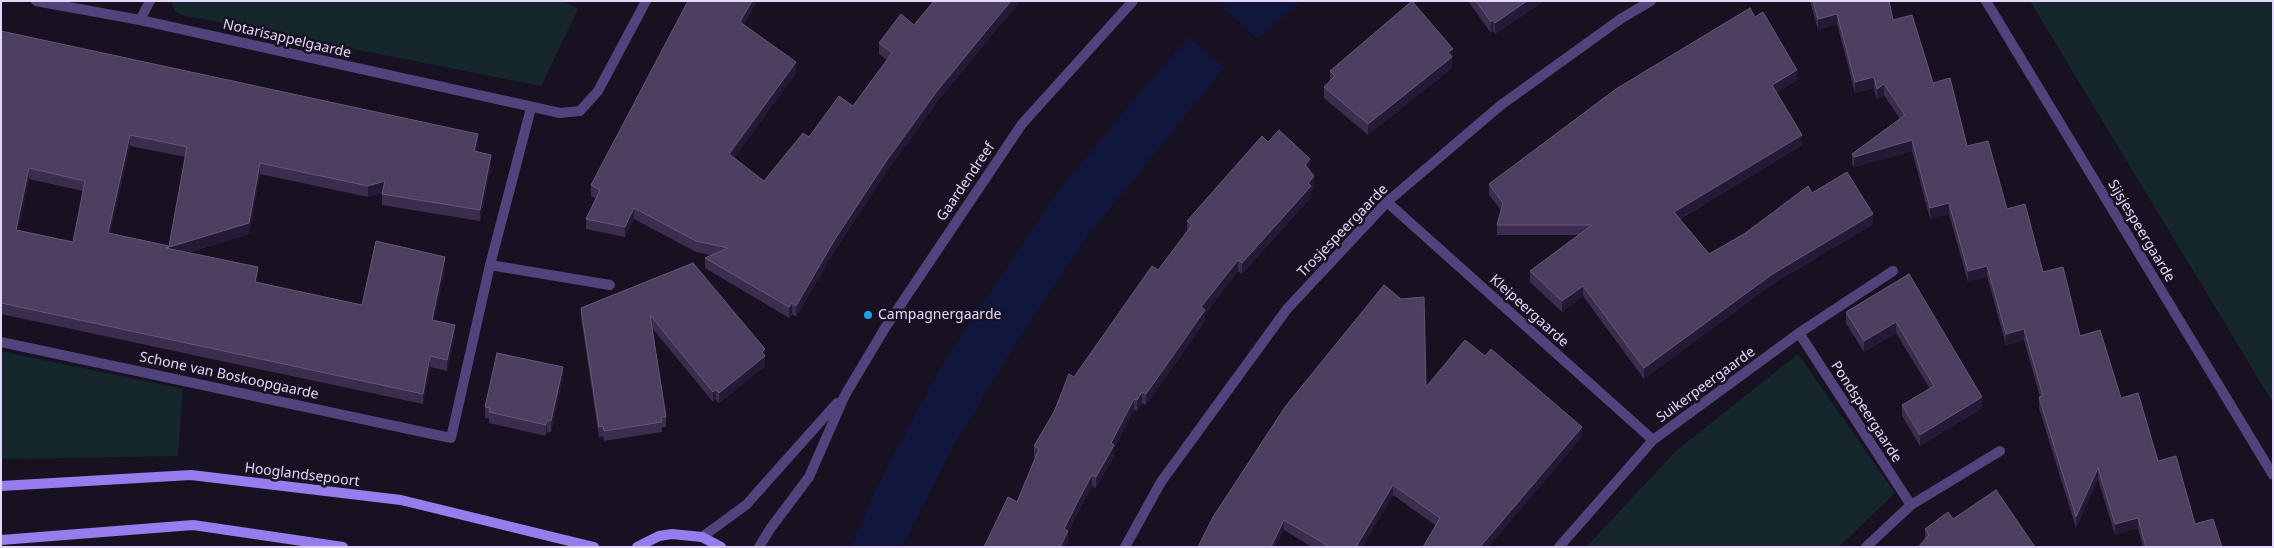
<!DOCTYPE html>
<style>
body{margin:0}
#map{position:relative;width:2274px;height:548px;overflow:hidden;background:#181122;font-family:"Noto Sans",sans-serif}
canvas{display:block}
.frame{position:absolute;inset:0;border:2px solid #e3d8fa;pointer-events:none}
</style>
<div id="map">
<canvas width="2274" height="548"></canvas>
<div class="frame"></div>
</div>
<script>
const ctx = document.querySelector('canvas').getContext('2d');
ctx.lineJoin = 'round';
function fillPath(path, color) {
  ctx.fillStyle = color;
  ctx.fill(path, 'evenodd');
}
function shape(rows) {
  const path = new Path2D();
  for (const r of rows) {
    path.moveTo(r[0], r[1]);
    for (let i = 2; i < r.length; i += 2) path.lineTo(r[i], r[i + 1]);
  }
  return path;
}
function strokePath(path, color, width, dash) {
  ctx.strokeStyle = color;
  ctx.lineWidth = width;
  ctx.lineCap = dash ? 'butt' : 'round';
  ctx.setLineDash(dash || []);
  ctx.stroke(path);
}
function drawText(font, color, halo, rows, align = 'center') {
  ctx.font = font + ' "Noto Sans",sans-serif';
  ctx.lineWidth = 5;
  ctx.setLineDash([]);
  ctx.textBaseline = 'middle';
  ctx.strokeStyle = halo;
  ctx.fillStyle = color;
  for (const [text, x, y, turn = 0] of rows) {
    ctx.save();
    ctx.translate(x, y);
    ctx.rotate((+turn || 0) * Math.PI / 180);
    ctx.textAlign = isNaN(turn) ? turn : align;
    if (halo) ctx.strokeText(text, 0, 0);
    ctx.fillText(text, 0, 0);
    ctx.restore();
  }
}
fillPath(shape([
 [171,1,563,1,578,9,541,86,182,15,175,11],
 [2030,1,2273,1,2273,403,2209,297],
 [1,351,183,389,178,456,1,459],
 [1798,354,1895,493,1839,547,1586,547,1677,450]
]), '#15272b');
fillPath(shape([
 [1227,1,1302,1,1257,39,1222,6],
 [1189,37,1224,68,1087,237,1023,332,953,447,902,547,851,547,879,483,944,361,1055,195,1147,84]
]), '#11173c');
strokePath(shape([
 [490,265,610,285]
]), '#51437b', 10);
strokePath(shape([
 [36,1,140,20,560,113,580,111,598,91,646,1],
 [1986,1,2273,475],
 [140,20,150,1],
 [1387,202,1653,440],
 [1799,333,1911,505,1866,547],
 [1,342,451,438,490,265,531,108],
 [1911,505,2000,451],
 [702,537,746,505,837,403],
 [759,547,770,529,809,477,845,395,885,328,1022,124,1133,1],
 [1125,547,1161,482,1287,309,1387,202,1501,105,1622,18,1651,1],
 [1559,547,1653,440,1799,333,1893,271]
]), '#51437b', 10);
strokePath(shape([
 [1,486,191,475,401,500,594,547],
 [1,540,193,525,343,547],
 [637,547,659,536,672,534,702,537,721,547]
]), '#977ced', 10);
fillPath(shape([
 [757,1,744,25,796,73,734,158,764,181,809,137,853,106,887,60,879,54,879,43,914,25,934,1,1021,1,1000,25,937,102,887,171,835,250,796,317,792,314,789,318,705,268,705,258,710,255,696,252,634,219,625,237,586,229,586,219,596,199,591,196,591,185],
 [1468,1,1544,1,1495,34,1493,31,1491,33],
 [1810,1,1889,1,1893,20,1933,83,1967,146,2007,209,2043,272,2080,336,2121,398,2195,524,2222,547,2143,547,2138,528,2115,535,2098,479,2076,528,2039,408,2039,397,2040,397,2024,340,2006,345,1987,276,1968,282,1949,214,1930,219,1912,151,1854,167,1852,164,1852,154,1900,119,1884,95,1877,100,1874,88,1855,93,1837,24,1818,30],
 [1755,17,1797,80,1776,93,1802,145,1680,219,1709,254,1812,193,1873,224,1771,285,1644,379,1583,296,1562,312,1530,282,1530,271,1578,235,1497,235,1497,225,1501,210,1489,195,1489,184],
 [1,31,478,145,476,151,491,165,480,221,382,205,382,193,368,197,260,174,249,234,187,253,258,278,257,282,362,305,445,268,434,320,455,336,447,371,430,367,423,404,1,314],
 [130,146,186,157,169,246,110,233],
 [29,179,83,191,73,242,18,230],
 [1452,60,1452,68,1368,135,1324,98,1324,87,1330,81,1330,71,1453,60],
 [1268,142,1310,170,1310,171,1314,187,1311,191,1311,197,1242,274,1238,271,1205,314,1205,321,1146,405,1142,403,1137,411,1134,410,1114,448,1114,456,1096,488,1092,486,1079,510,1068,532,1068,542,1065,547,984,547,1017,502,1035,458,1034,457,1034,446,1074,377,1158,270,1187,231,1187,221],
 [693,263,765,349,765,366,719,403,716,400,713,402,652,328,666,417,666,427,662,427,662,432,604,441,603,436,599,437,581,318,581,308],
 [1909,274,1982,408,1920,446,1902,416,1902,405,1930,389,1896,333,1864,352,1846,323,1846,312],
 [563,378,551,432,547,432,546,436,489,423,489,418,485,418,485,407],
 [1426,387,1582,437,1435,525,1393,495,1362,547,1312,547,1284,530,1198,547],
 [1953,519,1925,540,1925,529]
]), '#3b2d4e');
fillPath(shape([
 [752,1,757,1,740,33,740,22],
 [1011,1,1021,1,1000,25,937,102,887,171,835,250,796,317,796,306,835,239,887,160,937,91,1000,14],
 [1527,1,1544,1,1495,34,1495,23],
 [1837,14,1837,24,1818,30,1818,19],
 [1493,20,1493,31,1491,33,1491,22],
 [1453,49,1452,68,1368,135,1368,124],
 [796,62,796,73,729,165,729,154],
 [1797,70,1797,80,1772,95,1772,85],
 [1874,77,1874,88,1855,93,1855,82],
 [1884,84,1884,95,1877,100,1877,89],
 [478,134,478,145,474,162,474,151],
 [130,135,130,146,108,243,108,233],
 [1802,135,1802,145,1674,222,1674,212],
 [1912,140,1912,151,1854,167,1854,157],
 [491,155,491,165,480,221,480,210],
 [1310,159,1310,170,1305,176,1305,165],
 [260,163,260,174,249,234,166,259,166,248],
 [29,168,29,179,16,241,16,230],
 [1314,176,1314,187,1311,191,1311,197,1242,274,1242,263],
 [385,181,385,192,368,197,368,186],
 [1949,203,1949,214,1930,219,1930,208],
 [634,208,634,219,625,237,625,227],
 [1873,214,1873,224,1771,285,1644,379,1644,368,1771,275],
 [445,257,445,268,432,330,432,320],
 [1238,260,1238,271,1205,314,1205,321,1146,405,1146,394,1201,307],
 [1987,266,1987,276,1968,282,1968,271],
 [258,267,258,278,255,292,255,282],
 [1583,286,1583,296,1562,312,1562,301],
 [792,303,792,314,789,318,789,307],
 [1896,322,1896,333,1864,352,1864,341],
 [455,325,455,336,447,371,447,360],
 [2024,329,2024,340,2006,345,2006,334],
 [765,349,765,366,719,403,719,393],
 [430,356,430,367,423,404,423,394],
 [563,367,563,378,551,432,551,421],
 [716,390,716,400,713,402,713,392],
 [1142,392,1142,403,1137,411,1137,400],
 [1982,397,1982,408,1920,446,1920,435],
 [1134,399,1134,410,1114,448,1114,456,1096,488,1096,477,1111,443],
 [547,420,547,432,546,436,546,425],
 [1582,427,1582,437,1489,547,1480,547],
 [2098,468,2098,479,2076,528,2076,517],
 [1092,475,1092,486,1079,510,1068,532,1068,542,1065,547,1060,547,1064,529,1079,499],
 [1393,485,1393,495,1362,547,1356,547],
 [2138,518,2138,528,2115,535,2115,524],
 [1284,520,1284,530,1276,547,1271,547]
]), '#251a35');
const building = shape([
 [688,1,752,1,740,22,796,62,729,154,764,181,803,133,809,137,839,96,853,106,892,53,879,43,901,14,914,25,934,1,1011,1,1000,14,937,91,887,160,835,239,796,306,792,303,789,307,705,258,728,248,696,241,634,208,625,227,586,219,600,190,591,185,688,1],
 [1412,1,1453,49,1448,52,1452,57,1368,124,1324,87,1335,76,1330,71,1412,1],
 [1476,1,1527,1,1495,23,1493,20,1491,22,1476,1],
 [1813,1,1889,1,1893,20,1912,15,1933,83,1950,78,1967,146,1988,141,2007,209,2025,204,2043,272,2063,267,2080,336,2100,330,2121,398,2138,393,2158,461,2176,456,2195,524,2213,519,2222,547,2146,547,2138,518,2115,524,2098,468,2076,517,2039,397,2043,396,2024,329,2006,334,1987,266,1968,271,1949,203,1930,208,1912,140,1854,157,1852,154,1905,115,1884,84,1877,89,1874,77,1855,82,1837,14,1818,19,1813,1],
 [1750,8,1755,17,1763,12,1797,70,1772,85,1802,135,1674,212,1709,254,1744,234,1808,186,1812,193,1847,172,1873,214,1771,275,1644,368,1583,286,1562,301,1530,271,1592,225,1497,225,1503,203,1489,184,1616,89,1750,8],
 [1,31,478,134,474,151,491,155,480,210,382,194,385,181,368,186,260,163,249,223,166,248,258,267,255,282,362,305,376,241,445,257,432,320,455,325,447,360,430,356,423,394,1,303,1,31],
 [130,135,187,147,169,246,108,233,130,135],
 [29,168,85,181,73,242,16,230,29,168],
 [1279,130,1310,159,1305,165,1314,176,1308,183,1311,186,1242,263,1238,260,1201,307,1205,310,1146,394,1142,392,1137,400,1134,399,1111,443,1114,445,1096,477,1092,475,1079,499,1064,529,1068,531,1060,547,984,547,1008,497,1017,502,1039,449,1034,446,1054,412,1069,374,1074,377,1152,266,1158,270,1192,225,1187,221,1262,136,1268,142,1279,130],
 [693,263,765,349,762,352,765,356,719,393,716,390,713,392,650,315,666,417,661,417,662,422,604,431,603,426,599,427,581,308,693,263],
 [1909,274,1982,397,1920,435,1902,405,1934,386,1896,322,1864,341,1846,312,1909,274],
 [1384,285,1401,299,1424,297,1426,387,1465,340,1485,356,1491,349,1582,427,1480,547,1423,547,1440,518,1393,485,1356,547,1330,547,1284,520,1271,547,1198,547,1213,517,1285,407,1384,285],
 [497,353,563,367,551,421,547,420,546,425,489,412,490,408,485,407,497,353],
 [1996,490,2035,547,1918,547,1929,535,1925,529,1948,512,1953,519,1996,490]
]);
fillPath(building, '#4d3f60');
strokePath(building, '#645778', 1);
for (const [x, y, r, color] of [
 [868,315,5,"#1fa2df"]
]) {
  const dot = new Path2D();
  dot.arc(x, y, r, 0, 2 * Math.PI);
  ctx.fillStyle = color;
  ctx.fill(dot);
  strokePath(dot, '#181122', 2);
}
drawText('14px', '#e3d8fa', '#181122', [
 ["Notarisappelgaarde",287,39,13],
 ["Gaardendreef",966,182,-56],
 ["Trosjespeergaarde",1343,231,-46],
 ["Sijsjespeergaarde",2141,231,59],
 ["Kleipeergaarde",1529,311,42],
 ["Schone van Boskoopgaarde",229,376,12],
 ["Suikerpeergaarde",1706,385,-36],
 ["Pondspeergaarde",1866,412,57],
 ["Hooglandsepoort",302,475,7]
]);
drawText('14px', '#e3d8fa', '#181122', [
 ["Campagnergaarde",878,315]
], 'left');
</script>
